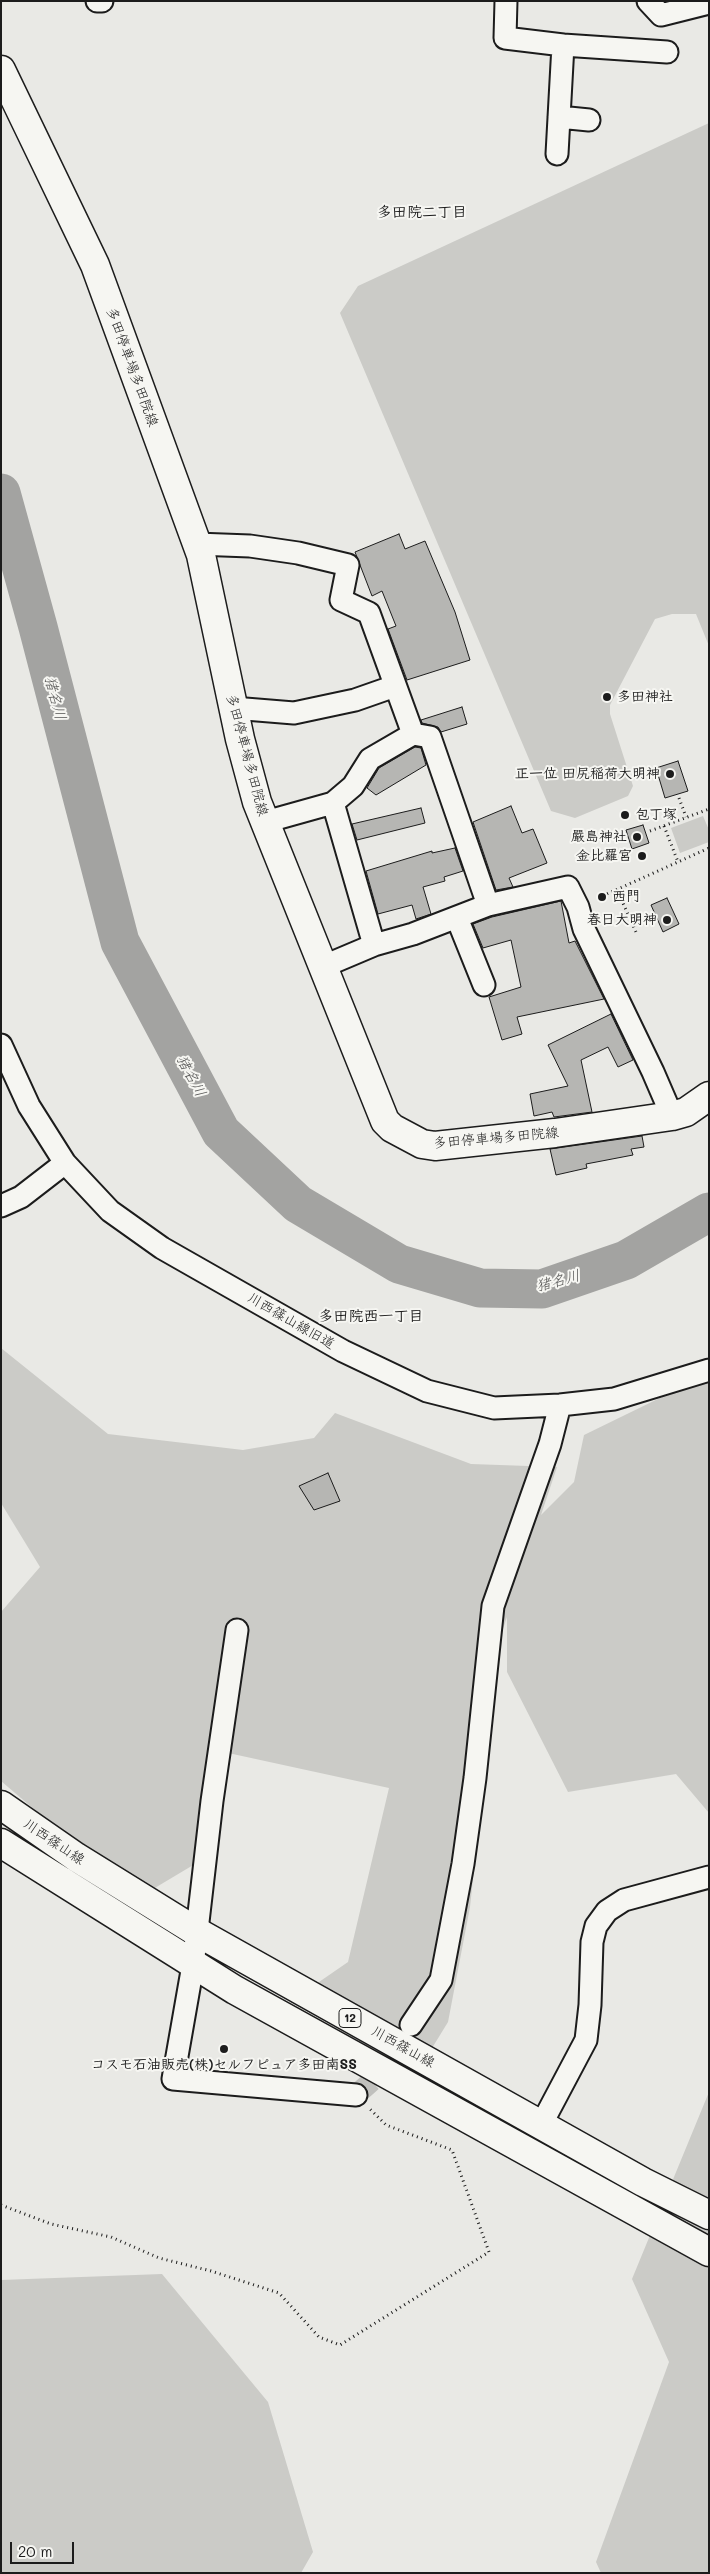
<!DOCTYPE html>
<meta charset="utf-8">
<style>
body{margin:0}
#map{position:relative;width:710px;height:2574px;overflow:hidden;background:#e9e9e5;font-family:Mali,sans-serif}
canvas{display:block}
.frame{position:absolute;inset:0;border:2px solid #1c1c1c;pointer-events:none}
.scale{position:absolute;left:10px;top:2542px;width:64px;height:22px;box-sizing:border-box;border:2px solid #1c1c1c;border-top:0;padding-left:6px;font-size:15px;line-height:18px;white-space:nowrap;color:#1c1c1c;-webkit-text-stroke:4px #f6f6f2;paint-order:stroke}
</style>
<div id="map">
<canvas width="710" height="2574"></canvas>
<div class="frame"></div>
<div class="scale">20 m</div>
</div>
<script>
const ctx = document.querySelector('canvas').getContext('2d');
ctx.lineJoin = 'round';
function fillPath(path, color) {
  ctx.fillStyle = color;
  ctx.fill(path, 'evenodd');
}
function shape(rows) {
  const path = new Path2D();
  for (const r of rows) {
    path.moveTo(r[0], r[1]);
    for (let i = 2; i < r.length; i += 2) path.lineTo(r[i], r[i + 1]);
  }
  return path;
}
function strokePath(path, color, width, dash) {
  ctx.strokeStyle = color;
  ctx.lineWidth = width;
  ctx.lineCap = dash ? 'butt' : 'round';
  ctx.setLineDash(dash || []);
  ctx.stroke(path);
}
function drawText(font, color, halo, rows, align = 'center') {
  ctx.font = font + ' Mali,"Klee One",sans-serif';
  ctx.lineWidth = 4;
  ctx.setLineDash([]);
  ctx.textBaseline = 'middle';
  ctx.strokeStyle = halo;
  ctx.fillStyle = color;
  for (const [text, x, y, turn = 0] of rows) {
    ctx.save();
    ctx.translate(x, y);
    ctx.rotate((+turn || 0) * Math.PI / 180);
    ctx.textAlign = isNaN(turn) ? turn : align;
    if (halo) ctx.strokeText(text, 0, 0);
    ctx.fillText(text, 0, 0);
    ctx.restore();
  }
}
fillPath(shape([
 [709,123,709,646,696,614,672,614,655,619,610,705,610,714,633,786,628,796,575,818,551,811,340,313,358,286],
 [703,816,709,830,709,842,680,853,671,828],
 [1,1348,108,1434,243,1450,314,1438,335,1413,471,1464,557,1467,541,1515,574,1482,584,1435,709,1374,709,1813,676,1774,568,1792,507,1672,507,1617,498,1644,470,1907,448,2022,418,2071,290,2002,348,1962,389,1788,219,1751,200,1861,138,1898,1,1781,1,1612,40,1567,1,1503],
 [709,2092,709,2573,601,2573,596,2562,669,2362,632,2279],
 [162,2274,268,2402,313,2552,301,2573,1,2573,1,2280]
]), '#cbcbc7');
strokePath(shape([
 [1,493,38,627,120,942,221,1132,298,1204,399,1264,480,1288,542,1289,626,1260,709,1212]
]), '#a3a3a1', 39);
const building = shape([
 [399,534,405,549,425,541,455,612,470,660,407,680,388,629,396,626,382,591,372,596,355,552,399,534],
 [462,707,467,724,441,732,438,727,422,723,421,720,462,707],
 [415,747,421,748,426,765,376,795,367,788,379,768,415,747],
 [678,761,688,791,665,798,656,768,678,761],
 [511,806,522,833,533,829,547,863,509,878,513,887,496,890,473,822,511,806],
 [421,808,425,823,357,840,352,824,421,808],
 [643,825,649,843,632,849,626,830,643,825],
 [455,848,463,871,444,877,445,881,423,887,431,914,416,919,412,905,378,914,366,871,432,851,432,853,455,848],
 [667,898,679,924,663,932,651,905,667,898],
 [561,901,569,943,575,941,604,999,517,1017,522,1034,502,1040,489,997,521,987,511,940,483,948,473,924,492,917,561,901],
 [611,1014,633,1060,618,1067,608,1047,581,1060,592,1112,554,1117,552,1112,534,1116,530,1094,568,1086,548,1045,611,1014],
 [642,1136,644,1147,631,1149,633,1155,586,1164,587,1168,556,1175,550,1149,642,1136],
 [328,1473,340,1501,314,1510,299,1486,328,1473]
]);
fillPath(building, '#b6b6b3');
strokePath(building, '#1c1c1c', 1);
strokePath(shape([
 [356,2095,372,2081,406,2033]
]), '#c0c0bd', 21, [21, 11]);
const minor = shape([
 [97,1,102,1],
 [506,1,505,38,563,45],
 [648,1,661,15,709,3],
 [559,117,589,120],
 [557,154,563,45,667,52],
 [196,544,250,546,298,553,348,565,341,600,369,613,413,734,430,737,488,905],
 [233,708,294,713,355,700,395,686],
 [333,803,374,945],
 [265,822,333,803,353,786,370,759,413,734],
 [457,918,484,985],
 [322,967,374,945,413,934,488,905,568,887,578,907,584,929,653,1072,672,1116],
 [1,1045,29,1106,65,1163,110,1211,162,1248,343,1351,427,1391,494,1408,560,1405,614,1399,709,1370],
 [1,1206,21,1197,65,1163],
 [237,1630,212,1801,193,1965,173,2079,356,2095],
 [411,2025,441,1980,463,1864,475,1778,493,1606,550,1444,560,1405],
 [541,2125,586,2040,590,2005,592,1942,596,1926,607,1911,624,1900,709,1877]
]);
const major = shape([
 [1,70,95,265,201,555,240,739,257,802,385,1121,392,1128,422,1144,435,1146,555,1133,672,1116,686,1112,709,1096],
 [1,1805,76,1857,197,1932,643,2182,709,2215],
 [1,1843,235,1990,709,2252]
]);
strokePath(minor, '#1c1c1c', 25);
strokePath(major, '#1c1c1c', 31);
strokePath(shape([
 [679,798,686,817],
 [664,826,678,862],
 [650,831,709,809],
 [617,890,636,932],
 [598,898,709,848],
 [1,2205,51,2224,111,2237,159,2258,211,2271,279,2293,319,2337,340,2345,489,2252,452,2150,386,2125,370,2109]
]), '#1c1c1c', 3, [1, 4]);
strokePath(minor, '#f6f6f2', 21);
strokePath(major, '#f6f6f2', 28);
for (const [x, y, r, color] of [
 [607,697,5,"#1c1c1c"],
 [670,774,5,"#1c1c1c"],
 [625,815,5,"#1c1c1c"],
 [637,837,5,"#1c1c1c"],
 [642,856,5,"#1c1c1c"],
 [602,897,5,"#1c1c1c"],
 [667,920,5,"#1c1c1c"],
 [224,2049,5,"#1c1c1c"]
]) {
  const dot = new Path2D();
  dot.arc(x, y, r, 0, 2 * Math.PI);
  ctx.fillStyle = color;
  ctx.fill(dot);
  strokePath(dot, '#f6f6f2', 2);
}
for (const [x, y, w] of [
 [350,2018,22]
]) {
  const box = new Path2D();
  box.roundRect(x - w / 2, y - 9.5, w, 19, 4);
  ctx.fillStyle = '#f6f6f2';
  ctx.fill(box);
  strokePath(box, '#1c1c1c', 1);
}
drawText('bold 12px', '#1c1c1c', null, [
 ["12",350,2018]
]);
drawText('14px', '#1c1c1c', '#f6f6f2', [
 ["多田停車場多田院線",132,367,70],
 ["多田停車場多田院線",247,755,75],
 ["多田停車場多田院線",496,1138,-5],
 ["川西篠山線旧道",291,1321,30],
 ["川西篠山線",54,1842,34],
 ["川西篠山線",403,2047,29]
]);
drawText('bold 14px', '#1c1c1c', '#f6f6f2', [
 ["多田神社",617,697,"left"],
 ["正一位 田尻稲荷大明神",660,774],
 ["包丁塚",635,815,"left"],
 ["嚴島神社",627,837],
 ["金比羅宮",632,856],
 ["西門",612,897,"left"],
 ["春日大明神",657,920],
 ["コスモ石油販売(株)セルフピュア多田南SS",224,2065,"center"]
], 'right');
drawText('bold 15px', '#1c1c1c', '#f6f6f2', [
 ["多田院二丁目",422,212],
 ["多田院西一丁目",371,1316]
]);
drawText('italic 15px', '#525251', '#f6f6f2', [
 ["猪名川",55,698,75],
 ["猪名川",191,1076,62],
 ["猪名川",558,1281,-15]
]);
</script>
